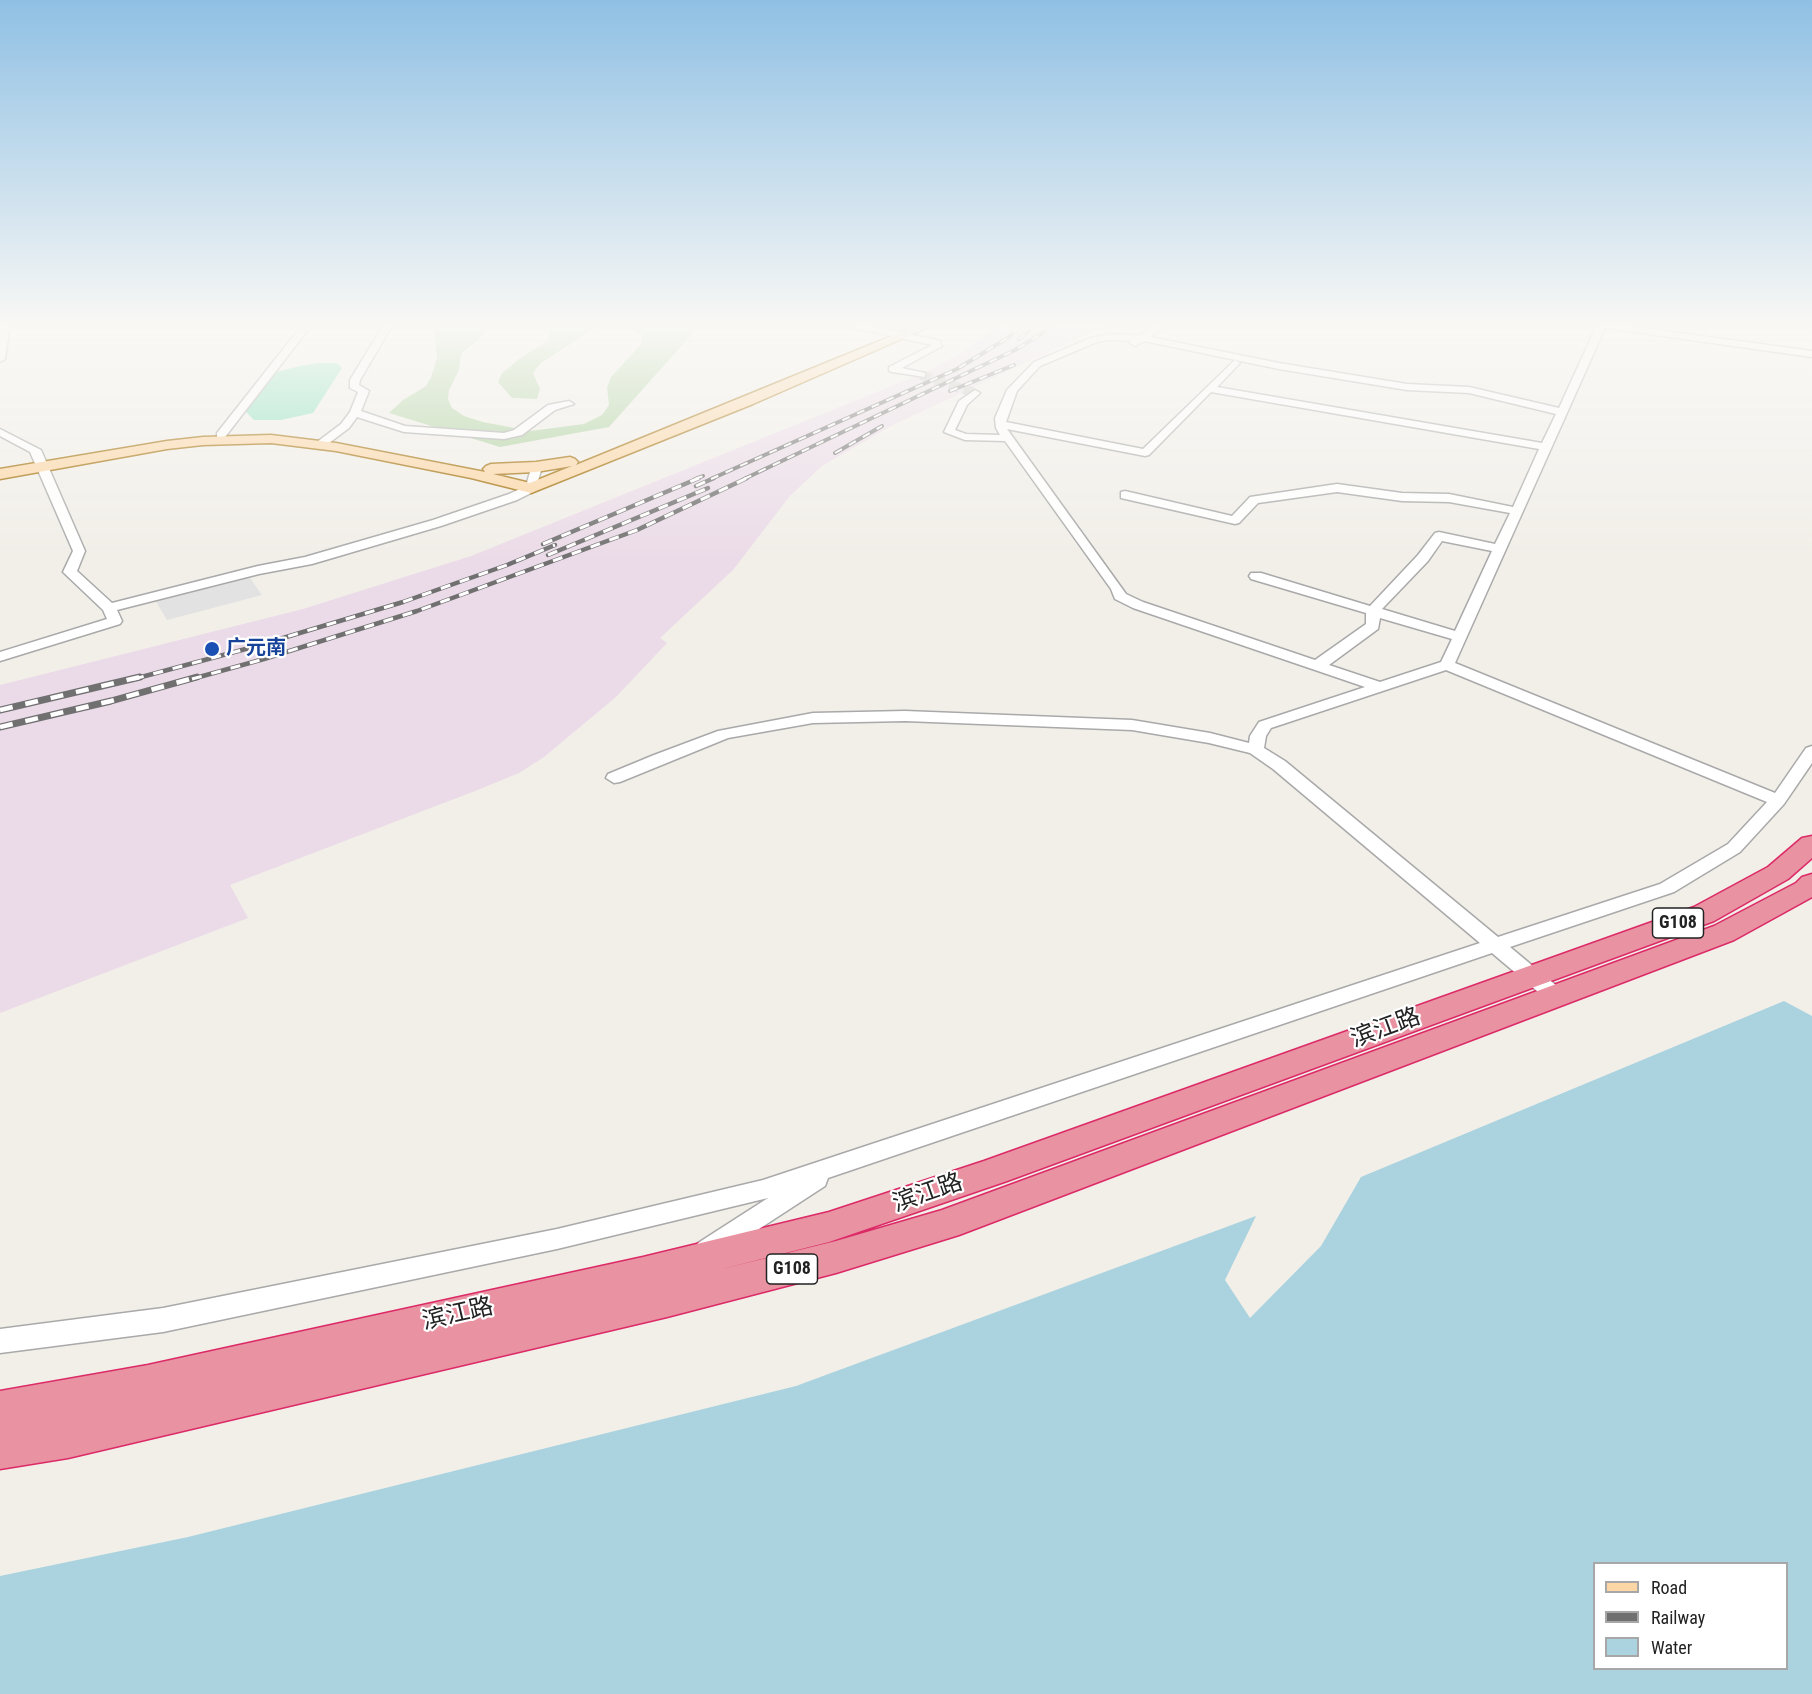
<!DOCTYPE html>
<meta charset="utf-8">
<style>
body{margin:0}
#map{position:relative;width:1812px;height:1694px;overflow:hidden;background:#f2efe9;font-family:"Roboto Condensed",sans-serif}
canvas{display:block}
.legend{position:absolute;left:1593px;top:1562px;width:195px;height:108px;box-sizing:border-box;background:#fff;border:2px solid #a7a7a7;margin:0;padding:8px 10px;list-style:none;font-size:18px;color:#222}
.legend li{display:flex;align-items:center;gap:12px;height:30px}
.legend b{width:30px;border:2px solid #a7a7a7}
</style>
<div id="map">
<canvas width="1812" height="1694"></canvas>
<ul class="legend">
<li><b style="height:8px;background:#fcd6a4"></b>Road</li>
<li><b style="height:8px;background:#707070"></b>Railway</li>
<li><b style="height:16px;background:#aad3df"></b>Water</li>
</ul>
</div>
<script>
const ctx = document.querySelector('canvas').getContext('2d');
ctx.lineJoin = 'round';
function fillPath(path, color) {
  ctx.fillStyle = color;
  ctx.fill(path, 'evenodd');
}
function shape(rows) {
  const path = new Path2D();
  for (const r of rows) {
    path.moveTo(r[0], r[1]);
    for (let i = 2; i < r.length; i += 2) path.lineTo(r[i], r[i + 1]);
  }
  return path;
}
function strokePath(path, color, width, dash) {
  ctx.strokeStyle = color;
  ctx.lineWidth = width;
  ctx.lineCap = dash ? 'butt' : 'round';
  ctx.setLineDash(dash || []);
  ctx.stroke(path);
}
function drawText(font, color, halo, rows, align = 'center') {
  ctx.font = font + ' "Roboto Condensed","Noto Sans SC",sans-serif';
  ctx.lineWidth = 4.5;
  ctx.setLineDash([]);
  ctx.textBaseline = 'middle';
  ctx.strokeStyle = halo;
  ctx.fillStyle = color;
  for (const [text, x, y, turn = 0] of rows) {
    ctx.save();
    ctx.translate(x, y);
    ctx.rotate((+turn || 0) * Math.PI / 180);
    ctx.textAlign = isNaN(turn) ? turn : align;
    if (halo) ctx.strokeText(text, 0, 0);
    ctx.fillText(text, 0, 0);
    ctx.restore();
  }
}
fillPath(shape([
 [999,324,1108,324,891,426,822,466,790,496,733,570,660,638,667,643,616,697,544,757,519,773,475,791,230,885,248,918,0,1013,0,685,303,609,471,556,926,372,968,349]
]), '#ebdbe8');
fillPath(shape([
 [433,324,478,324,488,331,461,354,459,370,449,390,448,399,452,408,464,416,483,422,530,431,584,424,602,415,609,405,607,387,611,377,642,343,642,335,629,329,609,325,592,330,541,363,533,373,540,389,537,399,512,398,498,382,502,373,523,356,548,341,550,324,701,324,609,427,500,447,389,413,403,400,426,386,431,377,437,358]
]), '#add19e');
fillPath(shape([
 [318,363,337,363,342,368,313,413,281,420,254,420,244,410,276,372,300,366]
]), '#88e0be');
fillPath(shape([
 [247,574,262,595,167,620,154,598]
]), '#e2e2e2');
fillPath(shape([
 [1784,1001,1812,1016,1812,1694,0,1694,0,1576,188,1537,796,1386,1256,1216,1225,1280,1250,1318,1321,1246,1361,1177],
 [1594,1564,1786,1564,1786,1668,1594,1668]
]), '#aad3df');
strokePath(shape([
 [921,375,975,393]
]), '#c8c6c1', 10, [10, 5]);
const minor = shape([
 [0,324,10,324,5,359,0,362,0,324],
 [384,324,393,324,360,380,359,385,369,391,361,411,405,426,504,433,514,430,548,405,569,401,574,404,555,410,522,435,504,439,404,432,357,417,349,428,325,446,317,446,317,442,341,424,350,412,358,392,350,388,350,380,384,324],
 [846,324,861,324,937,340,940,341,942,346,902,368,925,373,925,377,892,372,889,371,889,367,932,345,850,327,846,324],
 [1158,324,1168,324,1150,337,1279,363,1407,384,1469,387,1559,408,1596,327,1593,324,1614,324,1812,351,1812,357,1605,328,1455,663,1775,793,1806,748,1812,746,1812,763,1784,804,1740,852,1674,892,1510,947,1564,992,1567,997,1564,1002,1557,1004,1550,1002,1492,953,828,1178,825,1186,716,1257,707,1261,698,1257,695,1250,698,1243,768,1198,557,1249,163,1332,0,1353,0,1329,163,1308,557,1229,763,1180,1480,943,1273,769,1250,753,1209,743,1132,730,905,721,813,723,728,738,620,782,614,783,606,778,608,774,654,755,718,731,813,713,905,711,1132,720,1210,733,1249,743,1250,736,1259,722,1365,687,1133,608,1115,599,1111,589,1005,441,965,440,944,432,959,401,975,390,980,393,967,405,955,430,966,434,1000,435,996,428,995,418,1007,390,1034,362,1091,338,1109,334,1140,335,1158,324],
 [1109,340,1132,341,1130,343,1135,346,1144,341,1279,369,1407,390,1469,393,1556,414,1542,443,1217,387,1240,363,1235,360,1143,449,1006,422,1017,391,1040,366,1097,342,1109,340],
 [1211,392,1539,449,1513,507,1449,494,1402,493,1337,484,1250,497,1232,516,1125,491,1121,492,1121,498,1235,524,1239,523,1258,503,1337,492,1402,501,1449,502,1510,513,1495,544,1439,532,1435,533,1418,555,1370,606,1261,573,1251,573,1249,576,1251,579,1366,613,1366,624,1315,660,1143,602,1126,594,1007,429,1145,456,1149,455,1211,392],
 [1442,541,1492,551,1455,631,1382,609,1428,561,1442,541],
 [1380,618,1452,639,1441,662,1380,682,1329,665,1378,629,1380,618],
 [1446,670,1767,802,1728,844,1660,884,1498,937,1285,761,1264,748,1266,736,1271,728,1446,670],
 [1806,324,1812,324,1812,327,1808,326,1806,324],
 [299,329,307,331,225,437,217,437,217,433,299,329],
 [0,429,41,450,85,551,77,571,112,603,258,566,305,557,433,520,509,494,526,486,532,465,540,465,542,467,535,491,517,500,441,526,312,564,259,574,117,610,122,621,120,624,0,661,0,652,107,619,103,610,63,572,73,551,30,452,0,436,0,429]
]);
const major = shape([
 [921,324,936,324,753,404,531,493,471,478,336,451,271,443,203,445,167,449,0,479,0,469,167,441,203,437,271,435,336,443,485,472,483,469,486,466,491,464,536,462,570,457,575,459,578,462,576,465,921,324],
 [572,466,530,483,493,474,536,472,572,466]
]);
const highway = shape([
 [1812,836,1812,858,1788,879,1714,921,1007,1181,829,1242,718,1270,836,1241,942,1210,1714,926,1796,883,1802,877,1812,874,1812,897,1734,940,959,1235,836,1273,667,1317,68,1458,0,1469,0,1391,148,1365,643,1257,829,1212,984,1161,1694,907,1768,867,1802,838,1812,836]
]);
strokePath(minor, '#a9a9a9', 3);
strokePath(major, '#a06b00', 3);
strokePath(highway, '#dc2a67', 3);
fillPath(minor, '#fff');
fillPath(major, '#fcd6a4');
fillPath(highway, '#e892a2');
const railFar2 = shape([
 [1019,339,1037,324],
 [950,391,1014,365],
 [835,453,882,426],
 [695,479,703,476],
 [711,479,957,369,1009,337,1022,324],
 [744,479,1015,350,1041,334,1051,324]
]);
const railFar1 = shape([
 [696,486,714,478],
 [543,544,699,478],
 [548,555,708,488],
 [134,679,253,647,403,602,507,565,555,545],
 [192,679,264,659,417,611,637,530,747,478]
]);
const rail = shape([
 [0,710,140,677],
 [0,727,111,701,197,677]
]);
strokePath(railFar2, '#707070', 4);
strokePath(railFar1, '#707070', 4.5);
strokePath(rail, '#707070', 7);
strokePath(railFar2, '#fff', 2, [8]);
strokePath(railFar1, '#fff', 3, [10]);
strokePath(rail, '#fff', 4.5, [13]);
const sky = ctx.createLinearGradient(0, 0, 0, 561);
sky.addColorStop(0, '#8fc0e4');
sky.addColorStop(0.58, '#f9f8f5');
sky.addColorStop(1, '#f9f8f500');
ctx.fillStyle = sky;
ctx.fillRect(0, 0, 1812, 561);
for (const [x, y, r, color] of [
 [212,649,8,"#1a4fb4"]
]) {
  const dot = new Path2D();
  dot.arc(x, y, r, 0, 2 * Math.PI);
  ctx.fillStyle = color;
  ctx.fill(dot);
  strokePath(dot, '#fff', 2);
}
for (const [x, y, w] of [
 [1678,923,51],
 [792,1269,51]
]) {
  const box = new Path2D();
  box.roundRect(x - w / 2, y - 15, w, 30, 4.5);
  ctx.fillStyle = '#fff';
  ctx.fill(box);
  strokePath(box, '#222', 1.5);
}
drawText('bold 18px', '#222', null, [
 ["G108",1678,923],
 ["G108",792,1269]
]);
drawText('bold 20px', '#164399', '#fff', [
 ["广元南",226,649]
], 'left');
drawText('24px', '#222', '#fff', [
 ["滨江路",1386,1029,-20],
 ["滨江路",928,1194,-19],
 ["滨江路",458,1315,-13]
]);
</script>
